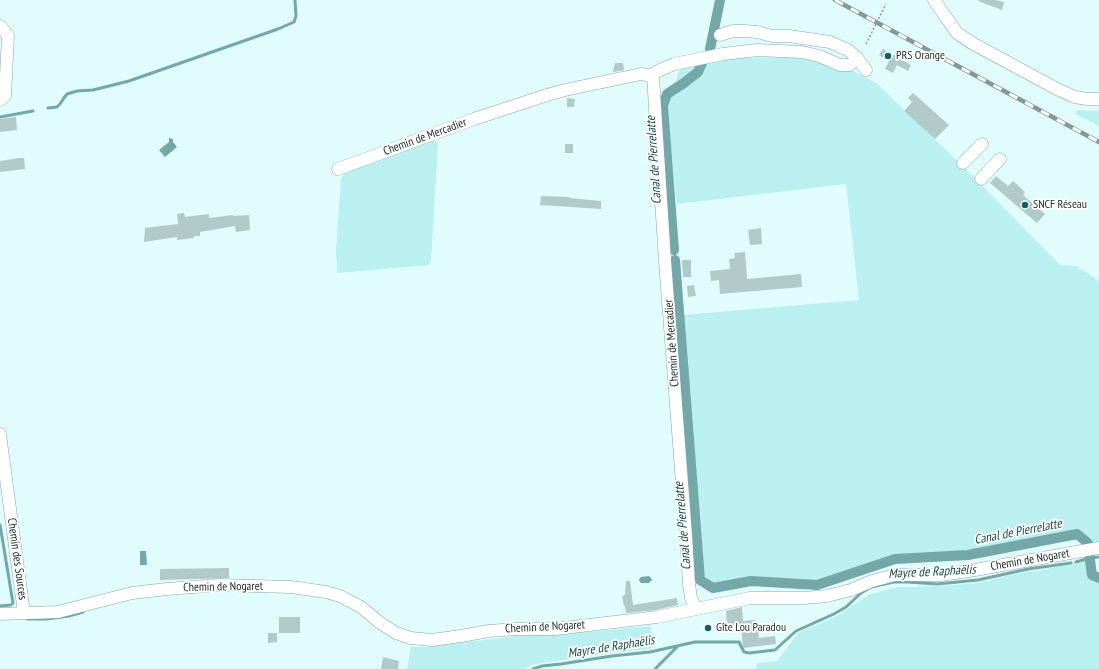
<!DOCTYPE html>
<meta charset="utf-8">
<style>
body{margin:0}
canvas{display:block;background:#e1fcfc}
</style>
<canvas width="1099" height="669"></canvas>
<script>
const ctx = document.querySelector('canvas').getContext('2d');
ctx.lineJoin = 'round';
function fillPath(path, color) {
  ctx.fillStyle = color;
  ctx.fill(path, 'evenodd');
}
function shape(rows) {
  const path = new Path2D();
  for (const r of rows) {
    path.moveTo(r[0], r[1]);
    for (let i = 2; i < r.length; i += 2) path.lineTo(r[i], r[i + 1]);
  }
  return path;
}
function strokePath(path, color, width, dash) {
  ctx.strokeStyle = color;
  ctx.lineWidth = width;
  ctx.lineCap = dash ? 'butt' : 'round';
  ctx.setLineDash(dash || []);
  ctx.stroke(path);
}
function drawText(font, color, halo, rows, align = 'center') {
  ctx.font = font + ' "PT Sans Narrow",sans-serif';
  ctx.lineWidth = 3.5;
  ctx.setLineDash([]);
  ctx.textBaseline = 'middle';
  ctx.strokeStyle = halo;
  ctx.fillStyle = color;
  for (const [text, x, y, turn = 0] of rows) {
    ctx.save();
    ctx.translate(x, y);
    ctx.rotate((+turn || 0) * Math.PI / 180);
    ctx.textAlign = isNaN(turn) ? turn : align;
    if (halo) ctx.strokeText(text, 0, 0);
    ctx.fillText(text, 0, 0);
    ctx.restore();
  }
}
fillPath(shape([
 [944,21,949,30,1099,105,1082,105,1073,103,1064,100,966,48,955,40,949,34,941,22],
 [804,57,851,70,876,83,966,169,1060,265,1077,266,1099,281,1099,542,1096,543,1078,530,966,553,893,556,819,581,750,576,713,585,704,575,682,315,859,300,846,184,677,204,667,109,681,65,735,58],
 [1076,110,1091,111,1099,111,1099,126,1076,114],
 [434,139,438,144,431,261,429,265,337,273,336,250,341,178,347,171],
 [1087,562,1088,577,1099,582,1099,669,756,669,757,663,777,661,798,633,837,616,870,594,898,587,940,586,980,583,1010,575],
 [651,626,651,649,601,654,531,665,524,669,407,669,411,647,425,647,517,636,565,634]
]), '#bbf0f0');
fillPath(shape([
 [169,138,173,139,173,142,177,147,165,157,159,150,169,142],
 [140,551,146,551,147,565,140,565],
 [649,576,651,578,652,580,649,583,641,583,639,580,639,579,641,577]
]), '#74a7a8');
strokePath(shape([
 [48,108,57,107,60,104,64,98,67,94,77,91,93,90,129,81,278,29,294,22,296,16,295,0],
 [0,117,33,111],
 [0,525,13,603,11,605,0,606],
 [1076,562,1090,558,1099,557],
 [27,619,47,619,69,616,83,612],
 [533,669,542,666,561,664,612,656,650,652,695,642,739,642,744,652,749,653,775,650,796,631,834,614,846,607,861,593,871,587,894,582,907,582,937,584,978,580,1028,569,1071,563],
 [655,669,677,647]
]), '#74a7a8', 3);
strokePath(shape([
 [710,49,720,0],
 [674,250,663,106,667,94,684,83,698,72,703,61],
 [675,260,700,580,713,588,751,581,817,585,895,559,968,555,1077,534,1088,543,1088,546],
 [1089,553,1092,575,1099,578]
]), '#74a7a8', 10);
fillPath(shape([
 [979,0,995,0,1004,2,1002,10,978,1],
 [883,49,911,65,908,71,897,65,893,73,885,69,889,61,879,55],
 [615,63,623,63,624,70,613,72],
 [913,93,949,125,935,139,904,111,912,102,908,98],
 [567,98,575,99,574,107,567,107],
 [16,117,17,130,0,132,0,119],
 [565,144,573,144,573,153,565,153],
 [19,158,24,158,25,169,0,172,0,161],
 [996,176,1008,186,1013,181,1025,192,1023,195,1045,214,1037,223,990,183],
 [541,196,570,197,570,198,601,201,601,209,540,205],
 [184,213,185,217,209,214,209,218,233,215,233,216,249,215,250,230,236,232,235,226,200,232,200,236,194,236,194,238,177,240,177,237,144,242,145,228,178,224,177,214],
 [761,228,762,244,750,245,748,230],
 [745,252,747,279,801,274,802,287,720,294,719,280,711,281,710,271,730,269,729,259,735,258,734,253],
 [682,260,691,260,691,277,683,277],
 [694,285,696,296,688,297,687,286],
 [229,568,229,578,160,580,160,569],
 [626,581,630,581,633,605,677,598,678,605,656,610,626,613,625,606,624,606,622,596,625,595],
 [742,607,743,621,755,620,756,625,758,625,759,638,775,636,776,644,743,648,741,625,727,626,726,611],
 [279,617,300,617,300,633,279,633],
 [268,633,277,633,277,642,268,643],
 [383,657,399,661,398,669,381,669]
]), '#b0caca');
const minor = shape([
 [934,0,957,33,972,43,1057,89,1075,97,1087,99,1099,99],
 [0,26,8,35,5,96,0,100],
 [720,35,733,31,745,31,757,32,772,36,789,36,830,42,848,50,856,57,866,70],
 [963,163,982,144],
 [338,169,474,119,547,95,565,90,641,74,653,76],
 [981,179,1000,159],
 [0,434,24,613],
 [696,609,691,598,689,584,686,535,665,261,653,76,653,74,660,70,674,64,723,54,757,50,802,52,819,56,840,65,850,65],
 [0,614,58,612,132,593,167,589,219,585,291,587,326,592,340,596,361,607,379,622,396,633,411,638,432,640,461,636,489,631,516,629,555,629,657,617,750,598,804,598,827,596,851,590,872,581,895,575,940,575,969,571,1099,548]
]);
strokePath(minor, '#8ca5a5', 13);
strokePath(shape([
 [866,44,886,4]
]), '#889c9c', 1.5, [2, 2]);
strokePath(minor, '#fff', 12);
const rail = shape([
 [835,0,1099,142]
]);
strokePath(rail, '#859898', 4.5);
strokePath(rail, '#fff', 3, [9]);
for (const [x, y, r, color] of [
 [888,56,4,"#126264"],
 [1025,205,4,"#126264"],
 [708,628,4,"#126264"]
]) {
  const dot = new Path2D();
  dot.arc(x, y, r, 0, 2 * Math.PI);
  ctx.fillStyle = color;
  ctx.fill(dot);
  strokePath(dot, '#fff', 1.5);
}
drawText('12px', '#1f2929', '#fff', [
 ["PRS Orange",896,56],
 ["SNCF Réseau",1033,205],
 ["Gîte Lou Paradou",716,628]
], 'left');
drawText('12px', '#1f2929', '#fff', [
 ["Chemin de Mercadier",425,137,-20],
 ["Chemin de Mercadier",672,343,-94],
 ["Chemin des Sources",17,559,82],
 ["Chemin de Nogaret",1030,560,-10],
 ["Chemin de Nogaret",223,587,-1],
 ["Chemin de Nogaret",545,627,-3]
]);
drawText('italic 13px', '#1a494a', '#fff', [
 ["Canal de Pierrelatte",654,160,-94],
 ["Canal de Pierrelatte",683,526,-95],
 ["Canal de Pierrelatte",1018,532,-11],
 ["Mayre de Raphaëlis",932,572,-3],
 ["Mayre de Raphaëlis",611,647,-9]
]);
</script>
